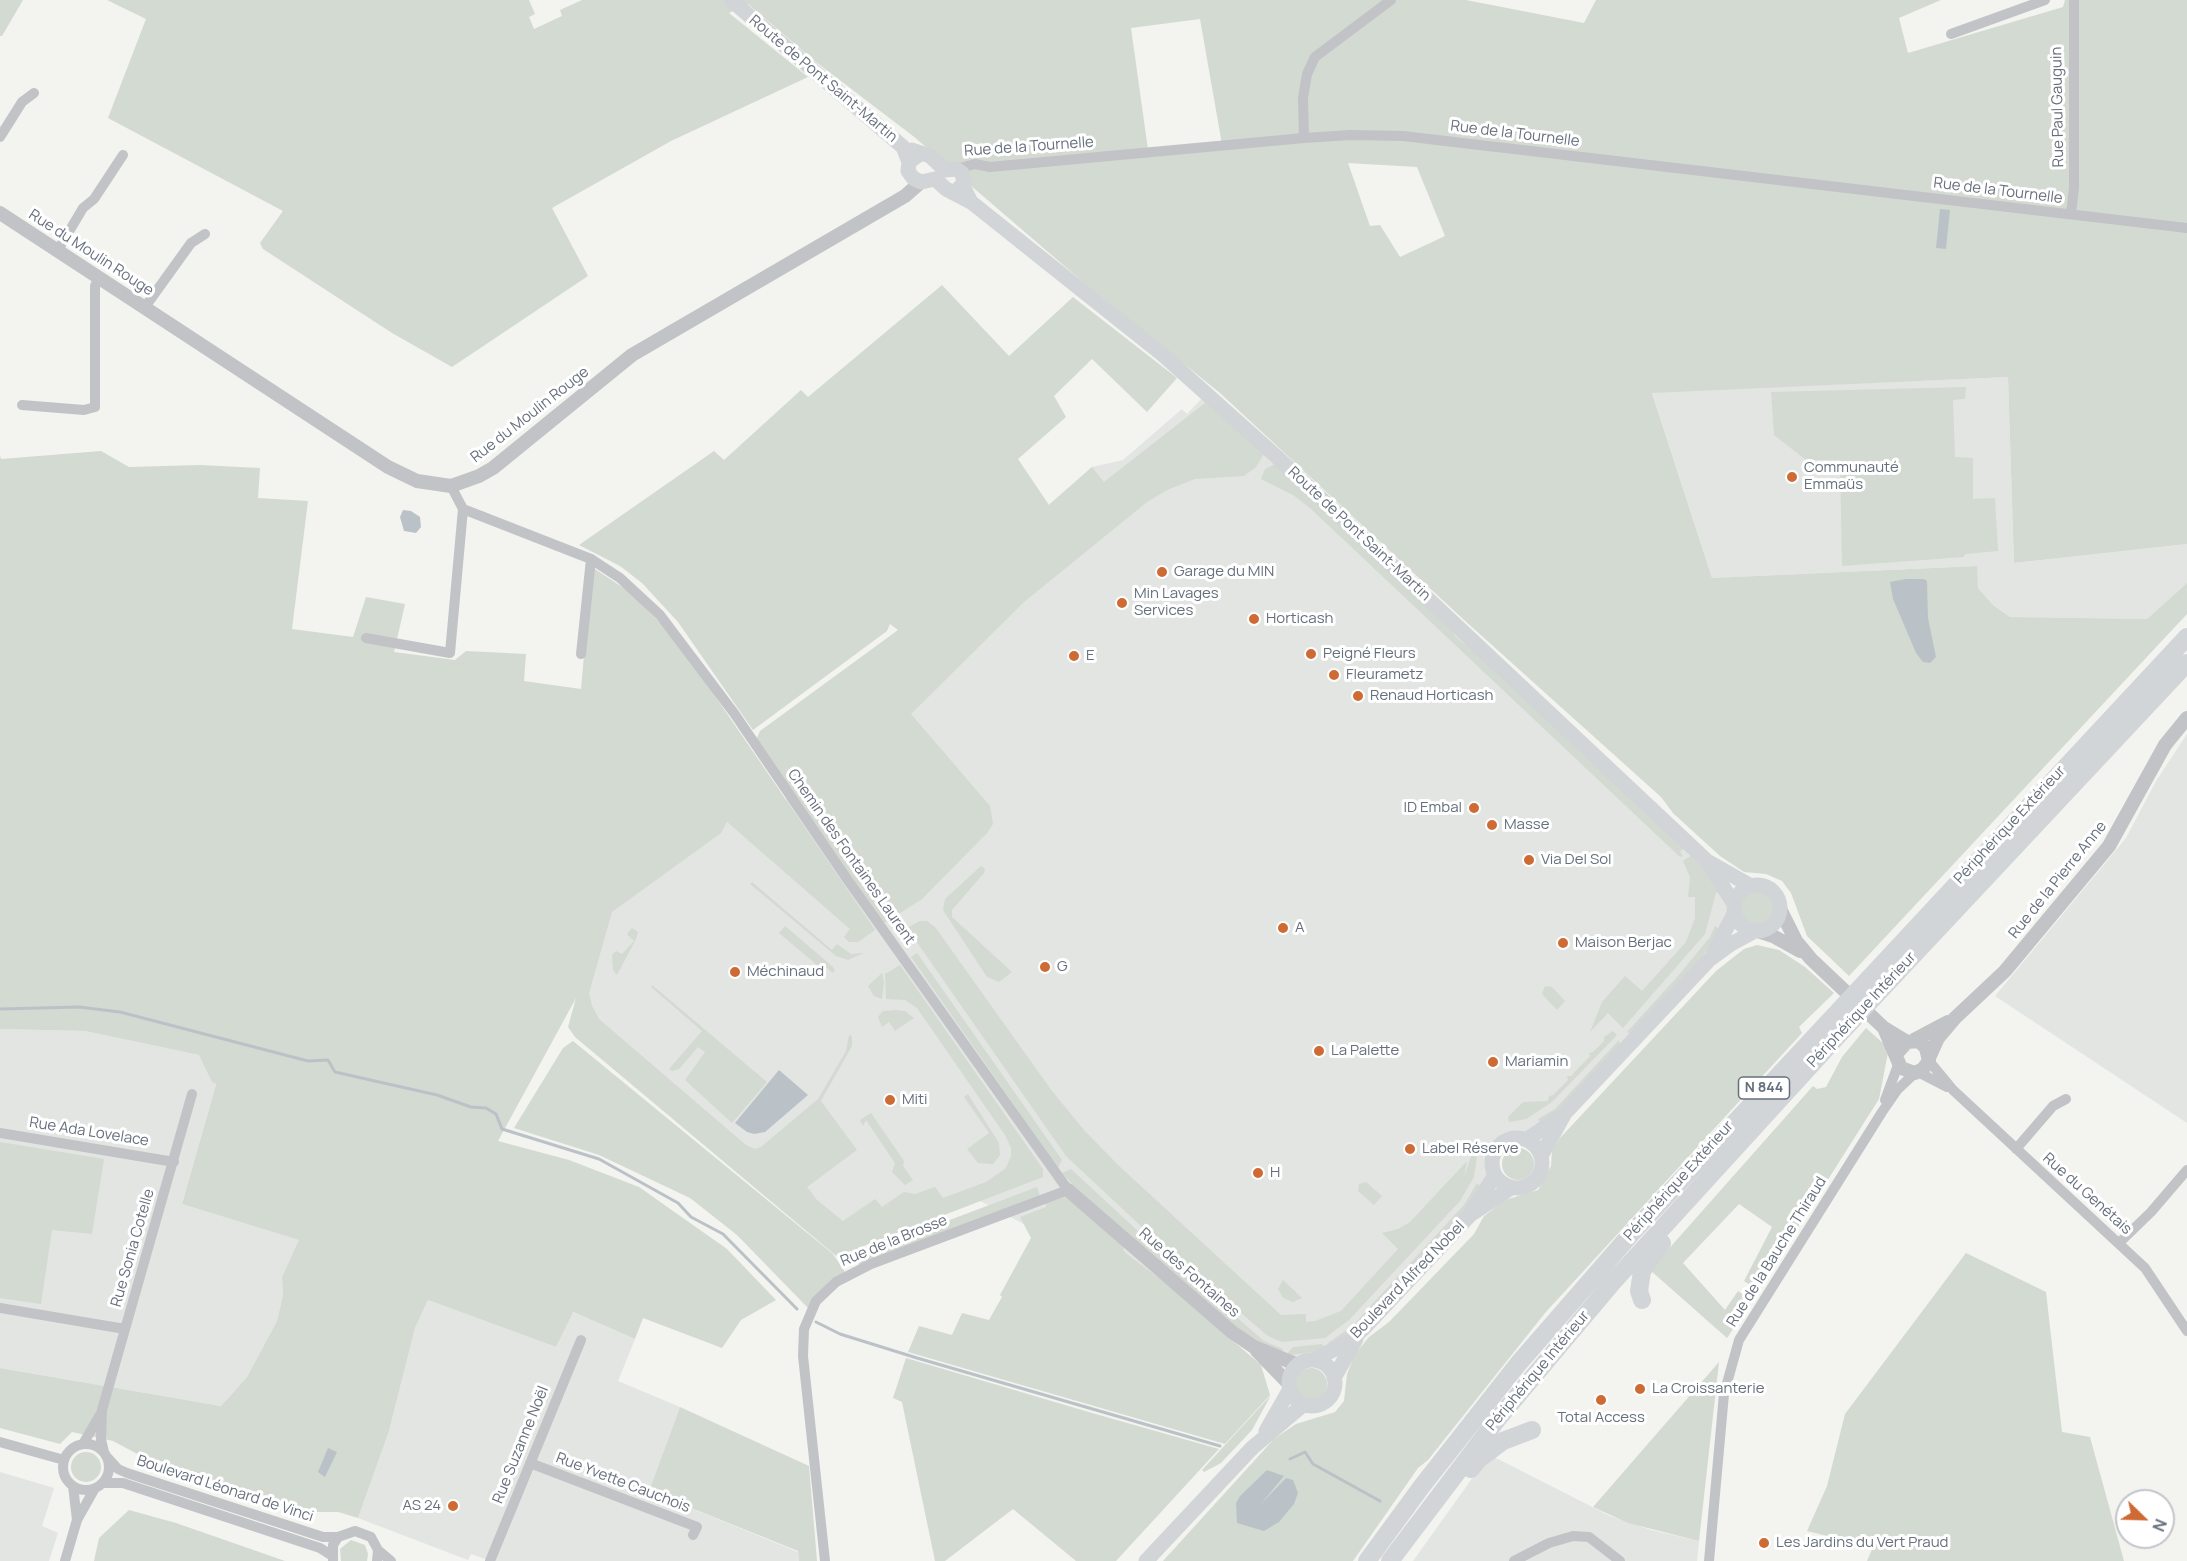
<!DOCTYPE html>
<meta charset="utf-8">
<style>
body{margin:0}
#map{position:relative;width:2187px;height:1561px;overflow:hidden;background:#f3f3f0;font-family:Manrope,sans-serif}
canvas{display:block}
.north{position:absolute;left:2115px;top:1489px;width:60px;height:60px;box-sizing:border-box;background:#fff;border:2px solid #c2c6cb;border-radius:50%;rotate:113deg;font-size:16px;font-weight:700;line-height:24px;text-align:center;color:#66707d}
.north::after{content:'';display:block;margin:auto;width:21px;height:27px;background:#ce6b35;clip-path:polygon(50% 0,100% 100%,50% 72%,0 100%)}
</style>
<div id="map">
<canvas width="2187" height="1561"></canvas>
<div class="north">N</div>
</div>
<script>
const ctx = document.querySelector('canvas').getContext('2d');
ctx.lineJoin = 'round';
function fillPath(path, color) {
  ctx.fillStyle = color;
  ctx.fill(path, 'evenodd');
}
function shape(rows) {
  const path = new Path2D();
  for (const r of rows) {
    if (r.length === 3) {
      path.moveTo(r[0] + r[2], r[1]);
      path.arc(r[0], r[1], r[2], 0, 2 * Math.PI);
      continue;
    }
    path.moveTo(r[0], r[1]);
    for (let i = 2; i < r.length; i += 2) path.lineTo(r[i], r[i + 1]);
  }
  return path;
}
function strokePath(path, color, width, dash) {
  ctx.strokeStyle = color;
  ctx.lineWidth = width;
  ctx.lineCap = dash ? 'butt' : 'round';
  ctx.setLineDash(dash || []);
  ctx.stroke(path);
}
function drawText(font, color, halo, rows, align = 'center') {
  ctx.font = font + ' Manrope,sans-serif';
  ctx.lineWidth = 6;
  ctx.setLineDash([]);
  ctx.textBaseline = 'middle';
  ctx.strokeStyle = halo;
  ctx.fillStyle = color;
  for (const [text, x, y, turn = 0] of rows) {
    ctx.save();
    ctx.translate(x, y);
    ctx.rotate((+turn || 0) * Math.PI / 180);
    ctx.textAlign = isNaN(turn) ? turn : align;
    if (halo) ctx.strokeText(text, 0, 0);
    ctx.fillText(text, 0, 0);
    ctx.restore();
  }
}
fillPath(shape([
 [2008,377,2014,563,2187,544,2187,583,2147,619,2010,617,1993,605,1978,588,1976,566,1712,578,1652,392],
 [1207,393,1707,861,1734,904,1709,960,1526,1140,1508,1140,1497,1149,1493,1167,1495,1175,1470,1215,1314,1360,1298,1365,1254,1347,969,1195,853,1237,574,1005,604,913,727,822,754,845,901,633,1092,467,1123,460,1182,409,1187,414],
 [2187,734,2187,1123,1995,996,2126,838,2156,781],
 [0,1029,85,1031,199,1055,216,1083,182,1204,300,1240,282,1277,283,1295,277,1321,247,1377,221,1406,0,1368],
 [428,1300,556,1347,572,1312,635,1339,618,1381,680,1407,649,1491,798,1552,799,1561,491,1561,471,1554,468,1560,358,1518,389,1431,415,1328],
 [1494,1457,1610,1516,1651,1530,1699,1541,1697,1561,1413,1561,1476,1473],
 [0,1472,54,1488,42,1526,58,1533,49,1561,0,1561]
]), '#e3e5e3');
fillPath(shape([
 [0,0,23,0,2,36,0,36],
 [107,0,529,0,535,14,529,17,534,29,562,16,560,10,582,0,1466,0,1584,23,1596,0,1941,0,1899,18,1908,53,2063,7,2065,0,2187,0,2187,544,2014,563,2008,377,1652,393,1712,578,1977,566,1978,588,1993,605,2010,617,2147,619,2187,583,2187,614,1849,976,1807,936,1791,893,1782,881,1766,874,1744,872,1720,856,1673,813,1661,797,1463,619,1220,393,1083,282,913,136,816,62,748,4,729,13,808,77,671,141,552,208,588,276,452,367,392,333,263,249,260,243,283,211,108,118,146,19],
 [1200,19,1223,150,1149,157,1131,28],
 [1348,163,1417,167,1445,236,1400,257,1380,225,1370,226],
 [942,285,1009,356,1073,297,1177,378,1147,412,1092,359,1054,396,1066,417,1018,459,1049,505,1092,467,1104,482,1205,403,1203,400,1265,452,1256,467,1244,476,1195,479,1167,490,1147,502,1024,602,911,714,990,806,993,824,987,833,922,899,883,924,756,740,760,731,898,630,890,624,887,631,753,730,678,622,642,583,620,566,579,545,714,451,724,460,801,390,808,397],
 [1966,387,1965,399,1953,400,1955,457,1973,458,1973,499,1995,498,1998,551,1965,554,1964,557,1842,566,1840,460,1806,460,1774,435,1771,392],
 [101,451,129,467,200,465,260,468,258,498,308,501,292,629,353,637,366,597,405,604,394,652,455,660,466,651,526,654,524,681,581,689,592,567,631,593,676,639,875,930,858,942,849,942,844,937,850,929,727,822,721,833,612,912,589,993,592,1006,599,1019,746,1145,755,1149,761,1147,818,1099,846,1051,849,1035,852,1036,852,1046,821,1101,857,1150,807,1187,817,1200,843,1221,875,1199,882,1207,904,1192,915,1194,935,1187,943,1198,986,1182,1006,1168,1011,1156,1011,1148,1005,1135,917,1008,905,1000,886,999,885,974,900,965,1043,1169,1043,1177,861,1247,852,1255,852,1268,847,1257,841,1260,575,1037,568,1027,576,998,498,1141,569,1160,639,1187,727,1249,776,1300,741,1320,722,1348,643,1318,635,1339,573,1312,556,1347,428,1300,415,1328,389,1431,358,1518,338,1512,317,1512,204,1477,143,1457,113,1441,72,1432,60,1444,0,1428,0,1368,221,1406,247,1377,277,1321,283,1295,282,1277,299,1240,182,1204,216,1084,212,1082,199,1055,85,1031,0,1029,0,455,1,459],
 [1277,463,1451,628,1455,636,1464,644,1467,644,1684,848,1680,852,1683,856,1680,857,1310,508,1293,495,1261,479,1265,469],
 [1692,855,1707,869,1722,889,1716,893,1705,934,1623,1028,1608,1013,1590,1032,1602,1002,1625,976,1642,991,1686,942,1695,918,1695,897,1688,897,1690,877,1683,861],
 [981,866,985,869,984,873,952,910,952,917,1012,972,999,982,987,977,943,910,945,899],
 [752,882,832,950,837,944,851,954,864,953,848,960,836,956,750,884],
 [1757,908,17],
 [920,921,927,921,935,927,1052,1091,1084,1130,1118,1165,1281,1315,1306,1314,1306,1322,1315,1321,1341,1311,1398,1249,1382,1233,1398,1229,1410,1222,1467,1161,1464,1177,1471,1156,1474,1156,1477,1157,1474,1177,1460,1201,1349,1320,1325,1338,1282,1342,1268,1336,1159,1243,1066,1156,907,928],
 [785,926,832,966,835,970,833,973,826,967,823,970,779,933],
 [1715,926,1722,931,1701,958,1631,1034,1627,1032,1678,976,1710,937],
 [632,928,638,932,636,939,617,975,613,970,612,955,616,951,622,954,634,941,627,934],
 [1757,945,1779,950,1805,967,1834,993,1799,1027,1802,1033,1545,1313,1428,1460,1418,1468,1353,1561,1163,1561,1274,1439,1296,1424,1335,1412,1344,1401,1347,1374,1355,1354,1369,1337,1389,1322,1474,1234,1484,1216,1505,1200,1538,1190,1551,1166,1552,1151,1560,1138,1716,971,1744,949],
 [917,953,1062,1160,1058,1168,911,957],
 [882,973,884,982,882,999,874,996,868,986],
 [652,985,767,1082,732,1123,685,1080,705,1052,698,1047,679,1069,672,1071,669,1069,702,1031,651,987],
 [1545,986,1552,987,1565,1001,1557,1010,1542,994],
 [895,1010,905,1011,914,1018,895,1031,889,1022,882,1027,878,1017,883,1011],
 [1866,1028,1884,1044,1888,1053,1879,1099,1758,1290,1744,1281,1772,1227,1739,1204,1683,1263,1725,1310,1738,1291,1752,1301,1727,1338,1650,1270,1813,1086,1817,1089,1826,1087,1842,1057],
 [1613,1031,1617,1035,1552,1102,1526,1119,1509,1122,1508,1117,1523,1102,1548,1101,1549,1096,1553,1095,1568,1080,1567,1076,1571,1076,1590,1056,1589,1053,1593,1052,1604,1041,1604,1037],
 [1619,1040,1620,1044,1560,1111,1542,1125,1538,1119,1555,1109],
 [573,1041,833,1254,845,1272,808,1308,737,1235,690,1198,599,1155,514,1128,563,1048],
 [968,1094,999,1143,1000,1155,993,1164,978,1163,967,1149,989,1133,964,1097],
 [871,1113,904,1161,903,1166,913,1180,905,1185,892,1172,895,1163,866,1120,863,1126,860,1120],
 [0,1142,104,1159,92,1234,52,1230,41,1304,0,1298],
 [1518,1164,16],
 [1071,1169,1154,1246,1264,1341,1283,1349,1281,1354,1246,1335,1073,1185,1062,1173],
 [1366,1182,1382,1196,1374,1205,1358,1191,1359,1184],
 [1477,1183,1482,1188,1463,1215,1359,1325,1330,1348,1328,1343,1352,1326,1464,1205],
 [1037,1187,1040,1196,859,1265,857,1257,860,1254],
 [1065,1197,1126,1246,1123,1250,1127,1254,1168,1285,1261,1365,1270,1395,1225,1444,908,1352,919,1326,952,1335,962,1313,989,1320,1002,1297,1000,1295,1031,1238,1020,1217,1046,1207,1046,1203],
 [1966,1253,2046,1292,2062,1432,2090,1437,2124,1561,1867,1561,1873,1547,1807,1531,1827,1486,1845,1414],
 [1283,1280,1302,1298,1293,1302,1283,1298,1278,1289],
 [1322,1344,1327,1350,1285,1356,1293,1347],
 [906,1358,1092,1413,1219,1449,1116,1561,1076,1561,1013,1509,945,1561,935,1561,902,1402,893,1398],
 [1719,1362,1699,1541,1628,1523,1593,1507],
 [1311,1384,16],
 [1271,1395,1252,1430,1221,1463,1204,1472,1202,1470],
 [680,1407,809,1466,817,1561,799,1561,798,1551,649,1491],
 [86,1467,15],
 [129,1510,176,1523,285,1561,94,1561,99,1538],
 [351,1540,365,1545,368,1554,367,1561,341,1561,340,1549]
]), '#d3dad1');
fillPath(shape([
 [1940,209,1950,210,1946,249,1936,248],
 [403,510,411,511,420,517,421,527,416,533,404,531,400,517],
 [1906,579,1924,579,1927,581,1928,618,1936,657,1930,663,1923,662,1916,653,1893,599,1890,582],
 [779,1070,808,1095,765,1132,754,1134,747,1132,735,1123],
 [328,1448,337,1452,325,1477,318,1472],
 [1267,1470,1284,1476,1260,1505,1286,1478,1293,1480,1298,1493,1294,1504,1279,1522,1264,1531,1237,1523,1236,1503,1240,1496]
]), '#bbc2c7');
strokePath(shape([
 [0,1009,79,1007,120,1012,308,1061,328,1060,335,1072,437,1095,471,1107,486,1108,496,1114,502,1129,599,1159,678,1203,691,1217,723,1234,797,1309],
 [816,1322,840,1334,917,1358,1220,1446],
 [1290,1459,1305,1452,1313,1464,1380,1501]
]), '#bbc2c7', 3);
strokePath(shape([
 [1951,34,2045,0],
 [0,137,22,102,34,93],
 [1304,138,1303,98,1307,74,1315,57,1391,0],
 [956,169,975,164,990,167,1304,138,1350,135,1403,136,2187,228],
 [2071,214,2074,188,2074,0],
 [58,250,83,208,94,199,123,155],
 [145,307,191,243,205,234],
 [22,405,84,410,95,407,95,286,99,277],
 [451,486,463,509,591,559,620,578,660,615,734,713,847,879,1068,1190,871,1264,836,1282,816,1301,804,1329,803,1356,825,1561],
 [366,638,450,653,463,509],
 [581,654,591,559],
 [1929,1061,1953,1090,2145,1268,2187,1331],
 [1918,1072,1947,1087],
 [1885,1100,1898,1065],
 [0,1133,174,1162],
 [2016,1149,2053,1106,2066,1099],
 [2119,1243,2151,1212,2187,1170],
 [0,1308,125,1329],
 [0,1442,64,1460],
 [86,1467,23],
 [83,1444,101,1413],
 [104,1452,101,1439,102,1410,192,1094],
 [108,1458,118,1469,127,1473,323,1537,338,1537],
 [530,1463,697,1527,693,1535],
 [103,1483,123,1483,320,1548,331,1555],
 [73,1486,77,1520,95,1488],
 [378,1550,391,1561],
 [333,1560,333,1545,338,1537,355,1531,371,1537,378,1550,377,1561],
 [65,1561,77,1520],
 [490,1561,581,1340],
 [1514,1561,1549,1543,1573,1536,1589,1537,1620,1561],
 [1709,1561,1724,1394,1739,1340,1882,1112,1898,1089,1915,1073]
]), '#c1c3c6', 10);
strokePath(shape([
 [0,213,388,467,417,481,451,486,479,476,493,468,632,355,905,196,921,182],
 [1780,909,1796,941,1811,959,1884,1028,1907,1042],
 [1758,931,1773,936,1800,951],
 [1884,1028,1901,1068,1915,1073,1923,1069,1929,1061,1926,1048,1919,1041,1907,1042,1897,1053],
 [1914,1040,1948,1022],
 [1929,1058,1938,1038,1955,1018,2005,971,2109,846,2165,745,2187,718],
 [1068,1190,1232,1332,1254,1347,1298,1365],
 [1257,1351,1289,1384]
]), '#c1c3c6', 14);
strokePath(shape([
 [731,0,903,147,909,162],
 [912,150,930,156,945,170,956,169,962,173,964,183,956,191],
 [920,154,909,162,908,171,913,178,921,182,935,179,946,189,971,202],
 [963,186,971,202,1163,355,1277,457,1707,861,1751,886],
 [1710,866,1734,904],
 [1757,908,23],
 [1714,952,1734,914],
 [1517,1163,25],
 [1526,1140,1560,1117],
 [1541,1156,1565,1113,1709,960,1731,944,1755,931],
 [1473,1210,1495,1175],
 [1314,1360,1350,1341,1363,1329,1470,1215,1511,1188],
 [1312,1383,23],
 [1334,1378,1356,1339],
 [1266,1431,1290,1389],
 [1146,1561,1252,1448,1303,1405]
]), '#d1d5d8', 15);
strokePath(shape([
 [1642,1300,1639,1291,1642,1271,1662,1243],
 [1471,1469,1479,1459,1503,1441,1532,1430],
 [1367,1561,1422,1486,1518,1364,1631,1234,2187,637],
 [1390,1561,1496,1421,1613,1282,1833,1041,2187,663]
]), '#d1d5d8', 18);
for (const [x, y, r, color] of [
 [1792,477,6,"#ce6b35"],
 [1162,572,6,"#ce6b35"],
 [1122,603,6,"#ce6b35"],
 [1254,619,6,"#ce6b35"],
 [1311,654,6,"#ce6b35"],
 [1074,656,6,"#ce6b35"],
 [1334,675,6,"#ce6b35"],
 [1358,696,6,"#ce6b35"],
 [1474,808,6,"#ce6b35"],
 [1492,825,6,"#ce6b35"],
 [1529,860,6,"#ce6b35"],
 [1283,928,6,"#ce6b35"],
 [1563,943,6,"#ce6b35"],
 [1045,967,6,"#ce6b35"],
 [735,972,6,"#ce6b35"],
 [1319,1051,6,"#ce6b35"],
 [1493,1062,6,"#ce6b35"],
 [890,1100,6,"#ce6b35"],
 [1410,1149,6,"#ce6b35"],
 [1258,1173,6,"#ce6b35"],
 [1640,1389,6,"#ce6b35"],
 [1601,1400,6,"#ce6b35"],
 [453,1506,6,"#ce6b35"],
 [1764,1543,6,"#ce6b35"]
]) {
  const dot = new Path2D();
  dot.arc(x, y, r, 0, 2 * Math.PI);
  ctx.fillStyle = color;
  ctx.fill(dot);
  strokePath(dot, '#fff', 2);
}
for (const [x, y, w] of [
 [1764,1088,51]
]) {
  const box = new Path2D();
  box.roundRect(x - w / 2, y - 11, w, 22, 4.5);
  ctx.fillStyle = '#fff';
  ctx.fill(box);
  strokePath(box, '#66707d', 1.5);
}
drawText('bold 14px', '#66707d', null, [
 ["N 844",1764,1088]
]);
drawText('15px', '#66707d', '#fff', [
 ["Route de Pont Saint-Martin",823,79,40],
 ["Rue Paul Gauguin",2058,107,-91],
 ["Rue de la Tournelle",1515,134,7],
 ["Rue de la Tournelle",1029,147,-4],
 ["Rue de la Tournelle",1998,191,7],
 ["Rue du Moulin Rouge",91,253,33],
 ["Rue du Moulin Rouge",530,415,-38],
 ["Route de Pont Saint-Martin",1359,534,43],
 ["Périphérique Extérieur",2010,825,-47],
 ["Chemin des Fontaines Laurent",851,857,55],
 ["Rue de la Pierre Anne",2058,880,-51],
 ["Périphérique Intérieur",1862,1010,-47],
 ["Rue Ada Lovelace",89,1132,9],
 ["Périphérique Extérieur",1679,1181,-48],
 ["Rue du Genétais",2087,1194,42],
 ["Rue de la Brosse",894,1241,-22],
 ["Rue Sonia Cotelle",133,1248,-74],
 ["Rue de la Bauche Thiraud",1777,1252,-58],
 ["Rue des Fontaines",1189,1273,41],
 ["Boulevard Alfred Nobel",1408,1280,-46],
 ["Périphérique Intérieur",1538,1371,-50],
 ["Rue Suzanne Noël",521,1445,-68],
 ["Rue Yvette Cauchois",623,1483,21],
 ["Boulevard Léonard de Vinci",225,1489,18]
]);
drawText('15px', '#66707d', '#fff', [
 ["Communauté",1804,468],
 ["Emmaüs",1804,485],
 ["Garage du MIN",1174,572],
 ["Min Lavages",1134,594],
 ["Services",1134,611],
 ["Horticash",1266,619],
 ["Peigné Fleurs",1323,654],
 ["E",1086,656],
 ["Fleurametz",1346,675],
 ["Renaud Horticash",1370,696],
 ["ID Embal",1462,808,"right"],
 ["Masse",1504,825],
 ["Via Del Sol",1541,860],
 ["A",1295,928],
 ["Maison Berjac",1575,943],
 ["G",1057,967],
 ["Méchinaud",747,972],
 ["La Palette",1331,1051],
 ["Mariamin",1505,1062],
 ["Miti",902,1100],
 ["Label Réserve",1422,1149],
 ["H",1270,1173],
 ["La Croissanterie",1652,1389],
 ["Total Access",1601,1418,"center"],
 ["AS 24",441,1506,"right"],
 ["Les Jardins du Vert Praud",1776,1543]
], 'left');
</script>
